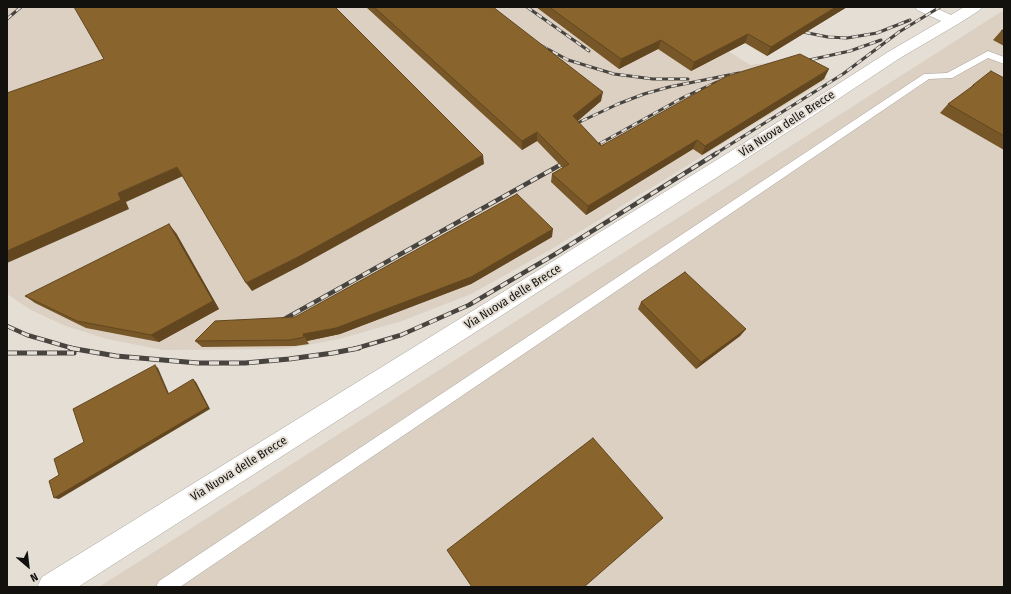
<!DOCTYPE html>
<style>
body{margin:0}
#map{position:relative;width:1011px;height:594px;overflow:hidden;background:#e4ded5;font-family:"Fira Sans Condensed",sans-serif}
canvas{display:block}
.frame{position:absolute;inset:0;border:8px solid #13110e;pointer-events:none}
.north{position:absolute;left:8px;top:546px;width:40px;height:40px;-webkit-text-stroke:3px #e4ded5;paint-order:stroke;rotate:152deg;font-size:11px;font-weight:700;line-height:16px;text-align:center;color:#13110e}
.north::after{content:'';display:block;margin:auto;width:14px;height:18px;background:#13110e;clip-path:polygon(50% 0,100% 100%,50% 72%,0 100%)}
</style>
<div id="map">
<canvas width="1011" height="594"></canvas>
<div class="frame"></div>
<div class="north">N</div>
</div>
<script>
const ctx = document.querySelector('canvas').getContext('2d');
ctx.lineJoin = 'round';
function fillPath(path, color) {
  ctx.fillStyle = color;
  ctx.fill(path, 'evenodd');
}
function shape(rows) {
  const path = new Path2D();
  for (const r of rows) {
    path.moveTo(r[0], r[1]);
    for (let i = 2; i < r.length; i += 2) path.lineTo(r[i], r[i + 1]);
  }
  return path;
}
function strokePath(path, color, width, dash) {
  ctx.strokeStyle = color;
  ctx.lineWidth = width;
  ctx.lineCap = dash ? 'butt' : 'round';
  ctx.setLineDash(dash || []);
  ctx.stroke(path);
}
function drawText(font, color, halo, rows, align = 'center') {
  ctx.font = font + ' "Fira Sans Condensed",sans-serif';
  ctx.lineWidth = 4;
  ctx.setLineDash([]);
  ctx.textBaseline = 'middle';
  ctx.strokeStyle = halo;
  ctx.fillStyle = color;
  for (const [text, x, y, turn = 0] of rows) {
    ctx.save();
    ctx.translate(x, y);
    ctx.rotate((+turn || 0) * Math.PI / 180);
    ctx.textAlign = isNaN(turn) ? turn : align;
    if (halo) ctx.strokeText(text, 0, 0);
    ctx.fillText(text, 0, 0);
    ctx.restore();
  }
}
fillPath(shape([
 [7,7,659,7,750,65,794,59,828,79,550,250,471,294,402,321,339,339,286,349,163,350,107,339,66,326,31,310,7,294],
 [1004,10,1004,587,99,587]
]), '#dbd0c2');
const lane = shape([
 [988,51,1004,57,1004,64,988,58,952,78,929,79,180,587,156,587,159,581,924,74,947,73,988,51]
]);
const street = shape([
 [915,7,934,7,951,15,964,7,982,7,980,10,958,24,900,58,811,117,78,587,37,587,42,577,799,109,888,52,941,21,917,10,915,7]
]);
strokePath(lane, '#a8a29a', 1);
strokePath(street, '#a8a29a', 1);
fillPath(lane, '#fff');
fillPath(street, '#fff');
const railFar2 = shape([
 [527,7,589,51],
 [7,19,21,7],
 [793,30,828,37,847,38,877,33,910,20],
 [542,46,568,60,614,74,653,79,688,79],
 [800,62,850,51,881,40],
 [571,126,618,104,644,94,669,87,739,73],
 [590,149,684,97,719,81],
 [715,154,843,74,899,32,940,7]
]);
const railFar1 = shape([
 [279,322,569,160],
 [7,326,27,335,75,349],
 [354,349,401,335,469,305,557,253,717,153]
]);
const rail = shape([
 [70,348,116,356,198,363,245,363,289,359,333,353,359,348],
 [7,353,74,353]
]);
strokePath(railFar2, '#474440', 3);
strokePath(railFar1, '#474440', 4.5);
strokePath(rail, '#474440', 5);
strokePath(railFar2, '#e4ded5', 2, [6]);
strokePath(railFar1, '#e4ded5', 3, [8]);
strokePath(rail, '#e4ded5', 3.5, [10]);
fillPath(shape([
 [366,7,493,7,601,101,577,121,601,146,824,79,702,155,693,149,586,215,551,182,552,174,563,168,537,141,522,150],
 [536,7,847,7,767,56,745,43,691,71,658,49,619,69],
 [1004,29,1004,46,993,40,1001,31],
 [1004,78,1004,150,940,113,948,104,968,90,973,85],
 [176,233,219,309,159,342,86,328,35,303,25,296],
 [552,237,471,284,340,334,307,341,309,344,295,346,202,347,195,341,295,317],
 [641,302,746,329,740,336,696,369,638,309]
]), '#775627');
fillPath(shape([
 [836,7,847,7,767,56,771,47],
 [748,34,745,43,691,71,694,62],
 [661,40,658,49,619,69,621,59],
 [829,69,824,79,702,155,705,146],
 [603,92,601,101,572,126,573,116],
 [537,132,537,141,522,150,522,141],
 [697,140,693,149,586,215,588,206],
 [483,155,484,164,302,265,252,291,246,283],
 [177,167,183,176,126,202,129,209,7,263,7,251,118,193],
 [169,224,176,233,219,309,159,342,151,335],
 [553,229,552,237,471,284,340,334,307,341,309,344,303,334],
 [746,329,740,336,696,369,701,362],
 [155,365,158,368,170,396,168,394],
 [193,379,196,382,210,409,59,499,54,498]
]), '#614620');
const building = shape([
 [74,7,335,7,483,155,298,257,246,283,177,167,118,193,121,200,7,251,7,93,104,59,74,7],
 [374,7,493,7,603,92,573,116,601,146,727,76,800,54,829,69,705,146,697,140,588,206,552,174,569,164,537,132,522,141,374,7],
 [549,7,836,7,771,47,748,34,694,62,661,40,621,59,549,7],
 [1004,29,1004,33,1001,31,1004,29],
 [991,71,1004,78,1004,136,948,104,974,85,973,85,991,71],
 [517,194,553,229,471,277,336,328,303,334,304,337,290,340,195,341,215,321,295,317,517,194],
 [169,224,213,301,151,335,77,321,25,296,169,224],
 [685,272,746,329,701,362,641,302,685,272],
 [155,365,168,394,193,379,208,407,54,498,49,481,59,475,54,459,84,442,73,409,155,365],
 [593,438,663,518,584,587,472,587,447,550,593,438]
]);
fillPath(building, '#8a642d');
strokePath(building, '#614620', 1);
drawText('12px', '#13110e', '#e4ded5', [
 ["Via Nuova delle Brecce",787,124,-33],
 ["Via Nuova delle Brecce",513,297,-32],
 ["Via Nuova delle Brecce",239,469,-32]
]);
</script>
